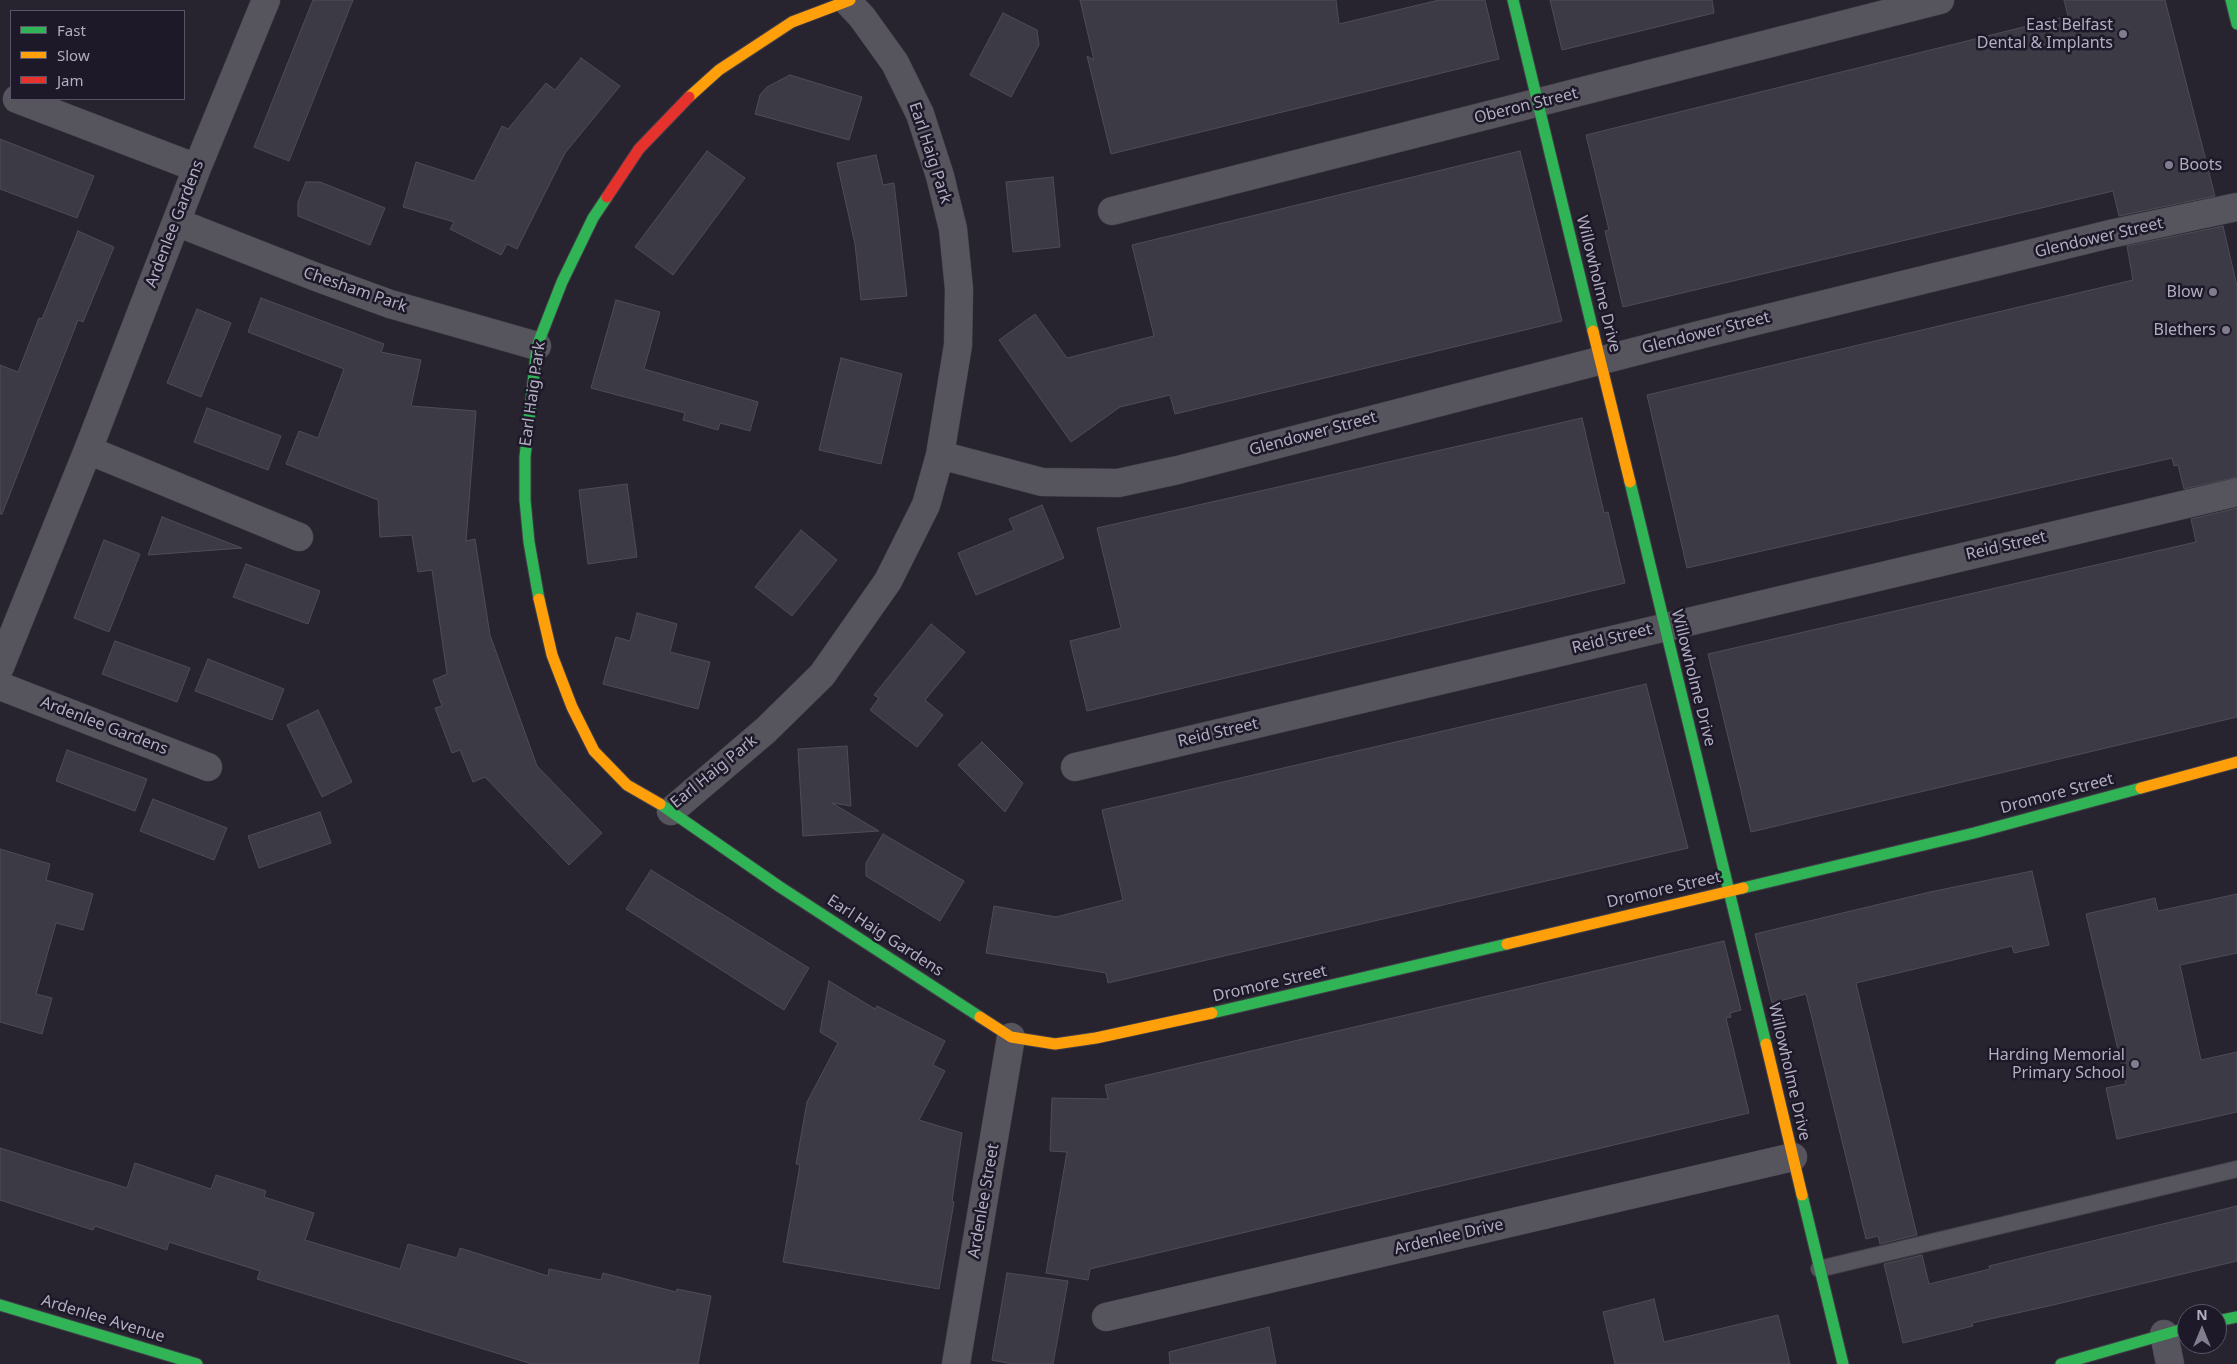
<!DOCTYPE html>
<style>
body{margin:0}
#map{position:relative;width:2237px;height:1364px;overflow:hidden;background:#27242f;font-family:"Noto Sans",sans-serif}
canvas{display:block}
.legend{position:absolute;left:10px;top:10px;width:175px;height:90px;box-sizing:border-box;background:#1d1929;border:1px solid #595466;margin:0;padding:6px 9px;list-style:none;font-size:15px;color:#b3adc1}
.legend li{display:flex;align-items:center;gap:10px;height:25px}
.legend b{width:25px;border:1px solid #595466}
.north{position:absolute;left:2177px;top:1304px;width:50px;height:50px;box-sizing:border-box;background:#1d1929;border:1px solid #595466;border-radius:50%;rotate:0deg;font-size:14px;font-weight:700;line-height:20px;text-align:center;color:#b3adc1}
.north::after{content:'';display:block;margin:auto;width:18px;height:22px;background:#827d8e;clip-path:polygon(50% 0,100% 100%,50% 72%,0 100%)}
</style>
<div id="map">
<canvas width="2237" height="1364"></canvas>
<ul class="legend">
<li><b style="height:6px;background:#30b455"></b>Fast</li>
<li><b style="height:6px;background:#ff9f0a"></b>Slow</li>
<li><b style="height:6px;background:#e5322d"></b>Jam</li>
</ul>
<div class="north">N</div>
</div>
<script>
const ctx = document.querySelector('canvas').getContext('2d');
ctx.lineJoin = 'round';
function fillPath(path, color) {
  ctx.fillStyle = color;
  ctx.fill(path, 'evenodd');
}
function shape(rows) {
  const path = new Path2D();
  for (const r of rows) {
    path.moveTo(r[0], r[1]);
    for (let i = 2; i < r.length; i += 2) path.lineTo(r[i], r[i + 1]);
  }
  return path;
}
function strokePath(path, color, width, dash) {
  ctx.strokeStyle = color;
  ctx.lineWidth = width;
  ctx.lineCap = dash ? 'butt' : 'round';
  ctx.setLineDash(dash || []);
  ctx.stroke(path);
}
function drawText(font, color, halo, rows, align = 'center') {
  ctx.font = font + ' "Noto Sans",sans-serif';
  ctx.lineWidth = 5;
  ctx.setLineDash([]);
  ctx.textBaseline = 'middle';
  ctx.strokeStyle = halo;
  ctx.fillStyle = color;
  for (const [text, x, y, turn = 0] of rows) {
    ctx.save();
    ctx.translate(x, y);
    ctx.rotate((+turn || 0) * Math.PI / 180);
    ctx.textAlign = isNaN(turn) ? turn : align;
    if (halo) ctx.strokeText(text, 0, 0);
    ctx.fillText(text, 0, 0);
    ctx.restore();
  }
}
const building = shape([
 [313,0,353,0,289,161,254,147,313,0],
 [1080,0,1336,0,1339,24,1439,0,1485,0,1499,59,1111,154,1087,56,1094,60,1080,0],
 [1550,0,1712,0,1714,13,1562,50,1550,0],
 [2064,0,2165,0,2215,196,2119,216,2113,191,1623,307,1605,231,1609,230,1586,135,2068,16,2064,0],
 [1003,13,1037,30,1039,45,1011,97,970,75,1003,13],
 [581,58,620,86,565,153,517,249,507,244,501,255,450,229,454,222,403,207,416,162,474,181,502,126,508,129,546,83,555,90,581,58],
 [790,75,862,97,849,140,755,114,760,95,767,87,790,75],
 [0,139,94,176,77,218,0,189,0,139],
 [707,151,745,178,673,275,635,247,707,151],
 [1520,151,1562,321,1175,414,1170,395,1120,407,1071,442,999,340,1035,314,1067,358,1154,336,1132,245,1520,151],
 [876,155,883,185,894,183,907,296,861,300,855,244,837,163,876,155],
 [1053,177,1060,247,1013,252,1006,182,1053,177],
 [306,182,320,182,385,208,370,245,298,216,298,202,306,182],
 [2223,226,2237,286,2237,477,2184,489,2178,465,2174,466,2172,458,1687,568,1647,395,2133,280,2127,246,2223,226],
 [78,231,114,247,83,322,78,320,2,514,0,514,0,365,18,372,39,318,42,319,78,231],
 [261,298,384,344,381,352,421,360,411,406,476,411,466,541,475,539,490,635,537,766,602,833,569,865,485,777,473,782,460,750,452,753,435,708,442,706,433,680,447,674,432,570,418,572,412,535,380,537,378,500,286,464,299,431,318,438,344,369,248,332,261,298],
 [616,300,660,312,644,369,758,402,750,431,720,423,718,430,683,420,685,413,591,388,616,300],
 [197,309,231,323,201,397,167,383,197,309],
 [841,358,902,374,881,464,819,450,841,358],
 [207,408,281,436,268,470,194,442,207,408],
 [1582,418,1604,513,1608,512,1625,583,1087,711,1070,641,1121,628,1097,528,1582,418],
 [627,484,637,557,588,564,579,490,627,484],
 [1042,505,1064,558,976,595,958,553,1014,530,1009,519,1042,505],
 [2237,508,2237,717,1751,832,1708,654,2196,542,2191,519,2237,508],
 [162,517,242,548,148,555,162,517],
 [801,530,837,560,792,616,755,587,801,530],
 [104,540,140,554,109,632,74,618,104,540],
 [246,564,320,591,308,624,233,597,246,564],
 [637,613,677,624,670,652,710,662,698,709,603,684,616,637,630,641,637,613],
 [931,624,965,652,925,700,943,715,917,747,870,710,879,698,874,695,931,624],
 [115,641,190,668,177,702,102,674,115,641],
 [208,659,284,689,272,720,195,691,208,659],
 [1646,684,1688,848,1108,983,1106,973,986,953,994,906,1056,917,1123,900,1102,810,1646,684],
 [318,710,352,782,322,797,287,725,318,710],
 [982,742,1023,783,1005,812,958,765,982,742],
 [847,746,851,806,832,803,879,831,803,836,798,749,847,746],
 [67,750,147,779,135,811,56,781,67,750],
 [153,799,227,828,214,860,140,831,153,799],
 [320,812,331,843,259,868,248,836,320,812],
 [883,834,964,881,940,921,866,876,866,863,883,834],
 [0,849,50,864,46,880,93,894,83,930,56,923,36,994,52,998,42,1034,0,1022,0,849],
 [651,870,809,968,784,1010,626,909,651,870],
 [2032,871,2049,945,2014,953,2012,946,1856,983,1917,1235,1880,1244,1878,1236,1866,1239,1806,994,1772,1003,1755,934,1930,892,2032,871],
 [2237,894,2237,953,2180,965,2201,1060,2237,1052,2237,1112,2117,1139,2106,1088,2126,1084,2086,914,2155,898,2158,911,2237,894],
 [1724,941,1741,1010,1730,1013,1731,1017,1726,1018,1749,1113,1090,1269,1088,1280,1046,1273,1067,1152,1050,1151,1052,1098,1108,1099,1105,1085,1724,941],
 [829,981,875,1009,877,1006,945,1041,933,1065,945,1071,919,1120,962,1133,952,1201,954,1202,939,1289,783,1262,800,1165,796,1164,807,1102,838,1043,820,1032,829,981],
 [0,1148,127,1188,135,1163,211,1189,216,1175,266,1191,264,1197,314,1213,305,1240,400,1269,408,1244,457,1258,460,1248,548,1276,549,1269,601,1280,603,1273,676,1292,677,1289,711,1296,698,1364,532,1364,257,1279,260,1271,169,1242,167,1250,95,1226,93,1230,0,1200,0,1148],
 [2237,1206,2237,1261,2053,1305,1972,1323,1973,1326,1903,1343,1884,1264,1922,1255,1929,1284,1990,1269,1989,1266,2237,1206],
 [1007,1273,1068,1281,1053,1364,1012,1364,992,1360,1007,1273],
 [1654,1299,1664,1342,1778,1315,1790,1364,1615,1364,1603,1312,1654,1299],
 [1269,1327,1276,1364,1170,1364,1169,1352,1269,1327]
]);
fillPath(building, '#3c3a45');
strokePath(building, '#4f4c57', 1);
const lane = shape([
 [1819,1269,2237,1169]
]);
const street = shape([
 [17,99,197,168],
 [1112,211,1940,0],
 [176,222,316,277,390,304,537,346],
 [88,450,299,537],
 [940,455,1042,482,1118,483,1178,470,1703,334,2110,234,2237,207],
 [0,667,88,450,197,168,266,0],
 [0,686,208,767],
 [1075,767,2237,492],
 [671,811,766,730,822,675,888,581,926,505,940,455,958,345,959,289,953,229,940,176,920,114,895,63,862,17,847,1],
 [1106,1317,1793,1157],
 [2164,1334,2170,1364],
 [956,1364,1011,1037]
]);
const fast = shape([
 [1513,0,1593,331],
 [2231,0,2237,24],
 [1630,482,1766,1044],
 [539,599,529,542,525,500,525,457,537,346,562,282,593,218,607,197],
 [660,804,780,887,980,1017],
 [1743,888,1974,833,2141,788],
 [1212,1013,1507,944],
 [1802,1195,1843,1364],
 [0,1305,197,1364],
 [2217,1321,2237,1317],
 [2061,1364,2187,1328]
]);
const slow = shape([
 [689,97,719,70,792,22,850,0],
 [1593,331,1630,482],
 [539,599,552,655,572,707,594,751,627,785,660,804],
 [2141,788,2237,762],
 [1507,944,1743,888],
 [980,1017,1011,1037,1055,1044,1096,1038,1212,1013],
 [1766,1044,1802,1195]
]);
const jam = shape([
 [607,197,639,149,689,97]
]);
strokePath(lane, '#403e46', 18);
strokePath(street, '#403e46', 29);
strokePath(fast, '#413f49', 13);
strokePath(slow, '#413f49', 13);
strokePath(jam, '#413f49', 13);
strokePath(lane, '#56545d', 16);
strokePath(street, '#56545d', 28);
strokePath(fast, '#30b455', 11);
strokePath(slow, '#ff9f0a', 11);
strokePath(jam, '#e5322d', 11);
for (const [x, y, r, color] of [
 [2123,34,5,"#827d8e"],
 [2169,165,5,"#827d8e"],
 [2213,292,5,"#827d8e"],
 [2226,330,5,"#827d8e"],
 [2135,1064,5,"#827d8e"]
]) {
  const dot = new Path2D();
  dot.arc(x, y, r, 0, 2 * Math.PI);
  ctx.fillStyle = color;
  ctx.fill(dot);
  strokePath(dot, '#1d1929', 2);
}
drawText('16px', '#b3adc1', '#1d1929', [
 ["East Belfast",2113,25],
 ["Dental & Implants",2113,43],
 ["Boots",2179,165,"left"],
 ["Blow",2203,292],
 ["Blethers",2216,330],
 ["Harding Memorial",2125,1055],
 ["Primary School",2125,1073]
], 'right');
drawText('16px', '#b3adc1', '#1d1929', [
 ["Oberon Street",1526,106,-14],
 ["Earl Haig Park",930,153,72],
 ["Ardenlee Gardens",175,224,-69],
 ["Glendower Street",2099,238,-13],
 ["Willowholme Drive",1598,284,76],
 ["Chesham Park",355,290,19],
 ["Glendower Street",1706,333,-14],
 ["Earl Haig Park",533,394,-82],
 ["Glendower Street",1313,434,-15],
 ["Reid Street",2006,546,-13],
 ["Reid Street",1612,639,-14],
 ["Willowholme Drive",1693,678,76],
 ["Ardenlee Gardens",104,726,21],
 ["Reid Street",1218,733,-13],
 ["Earl Haig Park",714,772,-39],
 ["Dromore Street",2057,794,-15],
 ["Dromore Street",1664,890,-13],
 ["Earl Haig Gardens",885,936,33],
 ["Dromore Street",1270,984,-13],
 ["Willowholme Drive",1789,1072,77],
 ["Ardenlee Street",984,1201,-80],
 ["Ardenlee Drive",1449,1237,-13],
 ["Ardenlee Avenue",103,1319,17]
]);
</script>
